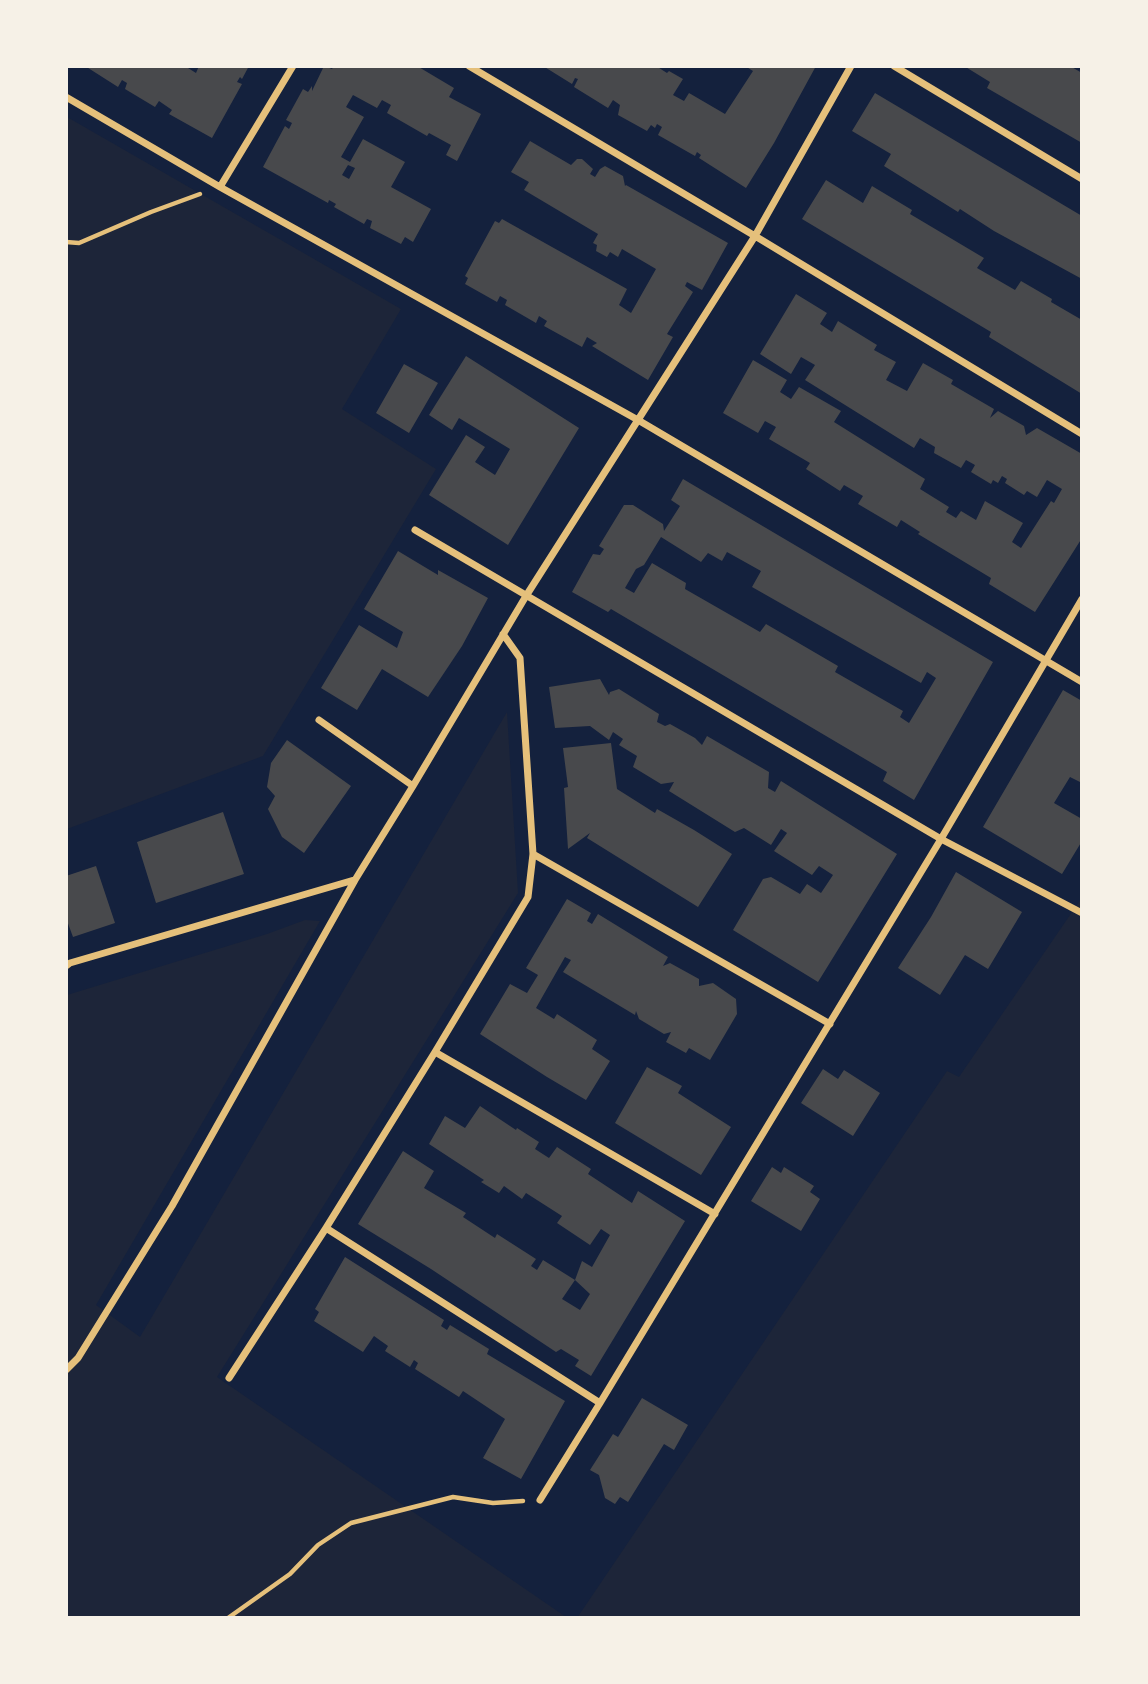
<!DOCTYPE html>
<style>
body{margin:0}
#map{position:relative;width:1148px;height:1684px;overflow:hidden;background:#14213d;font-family:"IBM Plex Sans",sans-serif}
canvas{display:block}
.frame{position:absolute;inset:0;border:68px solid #f6f1e7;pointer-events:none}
</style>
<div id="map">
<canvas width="1148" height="1684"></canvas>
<div class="frame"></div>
</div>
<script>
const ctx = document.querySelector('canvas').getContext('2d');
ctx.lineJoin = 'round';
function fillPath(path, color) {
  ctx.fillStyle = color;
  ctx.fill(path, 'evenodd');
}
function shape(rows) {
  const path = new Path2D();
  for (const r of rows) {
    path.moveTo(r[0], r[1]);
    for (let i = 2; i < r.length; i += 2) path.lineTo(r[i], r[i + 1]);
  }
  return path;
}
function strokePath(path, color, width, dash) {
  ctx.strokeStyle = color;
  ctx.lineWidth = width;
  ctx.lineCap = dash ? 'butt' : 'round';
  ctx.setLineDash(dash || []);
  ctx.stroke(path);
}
fillPath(shape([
 [67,117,401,309,342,409,436,469,263,756,67,829],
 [507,712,518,893,217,1377,566,1617,67,1618,67,995,267,934,305,920,320,921,96,1305,140,1337],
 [1081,899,1081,1617,577,1618,947,1071,959,1077]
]), '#1d2539');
fillPath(shape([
 [85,66,189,66,188,68,196,73,199,66,249,66,242,79,240,77,237,82,242,84,212,138,169,114,172,110,159,101,155,107,125,89,127,83,122,80,118,87],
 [324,66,332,69,334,66,417,66,454,88,449,97,481,114,457,161,446,155,451,145,429,133,427,136,387,113,391,105,382,100,377,108,353,95,346,107,364,117,341,157,350,162,363,139,405,162,391,187,431,209,413,242,405,237,401,244,370,228,372,221,367,219,364,224,334,207,336,204,329,200,328,203,263,167,285,126,289,129,292,123,286,120,303,89,308,92,312,86,312,91],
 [348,165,355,168,349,179,342,175],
 [543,66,656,66,667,73,669,71,683,79,673,95,684,101,689,93,725,114,753,71,745,66,816,66,774,143,746,188,699,158,701,155,697,152,695,156,658,135,662,127,657,124,655,128,651,125,647,131,618,115,620,105,613,100,608,108,574,87,578,79,575,78,572,84],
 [964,66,1070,66,1082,73,1082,143,987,88,990,82],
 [875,93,1082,216,1082,279,994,231,960,209,958,212,884,166,891,154,852,131],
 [530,141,571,165,577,159,582,159,593,169,590,174,595,177,600,169,605,166,623,176,625,186,626,185,728,243,702,290,687,282,685,286,693,292,667,334,673,337,648,380,592,346,597,343,587,337,582,347,544,326,547,321,539,316,536,323,505,305,507,300,500,296,497,302,465,284,468,278,465,276,495,221,499,223,502,219,627,289,619,305,631,313,656,269,622,249,618,257,610,252,607,257,596,251,597,245,593,243,598,234,524,190,529,182,511,172],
 [826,180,863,203,872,186,912,210,910,214,984,258,977,268,1015,290,1021,281,1052,299,1051,302,1082,320,1082,394,989,337,991,332,802,219],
 [796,294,827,313,820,324,832,332,838,321,877,345,874,350,896,362,886,380,907,391,923,363,953,380,951,384,994,409,990,418,998,411,1024,426,1026,435,1037,428,1082,454,1082,538,1035,612,989,584,991,578,918,534,920,532,901,520,897,527,858,504,863,496,844,485,840,491,806,469,810,463,769,439,776,427,765,421,758,433,723,413,753,360,787,380,780,392,791,399,799,387,841,411,834,422,925,479,920,489,949,507,946,512,956,518,961,511,976,520,985,501,1023,523,1012,542,1021,548,1051,501,1054,503,1062,489,1047,480,1037,497,1027,491,1024,495,1005,483,1007,479,1002,476,998,483,993,480,991,484,971,472,975,465,966,460,961,468,934,453,935,447,920,438,914,448,805,380,815,365,801,357,791,374,760,354],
 [466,356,579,428,508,545,429,495,466,435,485,447,475,462,495,475,510,449,459,418,452,430,429,415],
 [404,364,438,383,409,433,376,413],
 [683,479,993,662,914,800,883,781,887,772,611,609,608,612,572,592,593,554,600,555,604,549,599,546,624,505,633,505,663,524,664,531,680,506,671,500],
 [661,537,701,562,708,553,722,561,727,552,761,571,752,587,921,683,927,672,936,678,909,723,900,717,903,711,835,672,838,666,766,624,760,632,685,589,686,583,652,563,634,593,625,588,636,569,644,565],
 [398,551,438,575,438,570,488,598,462,646,428,697,382,669,357,710,321,688,359,625,397,648,403,632,364,609],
 [600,679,609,695,610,692,619,689,659,714,657,722,665,726,670,724,695,738,702,745,707,736,769,772,768,788,775,792,781,781,897,854,818,982,733,930,763,879,771,877,800,894,807,884,821,893,833,875,819,866,812,875,774,851,787,833,781,829,771,845,744,828,735,832,669,791,674,782,661,784,633,767,637,756,619,745,623,739,613,732,609,740,590,726,555,728,549,687],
 [1063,690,1082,701,1082,783,1070,777,1054,803,1082,819,1082,841,1062,874,983,827],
 [287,740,351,786,304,853,282,837,268,809,275,796,267,787,271,763],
 [611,743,617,789,655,813,657,809,694,830,732,854,698,907,587,838,590,833,568,849,564,788,568,787,563,748],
 [223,812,244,874,156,903,137,842],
 [96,866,115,923,73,937,66,918,66,876],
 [956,872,1022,912,988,969,965,955,940,995,898,968,931,917],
 [567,899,591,913,587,921,592,924,598,914,668,957,663,966,670,963,699,979,699,986,713,983,736,999,737,1014,710,1060,689,1048,686,1053,666,1042,671,1032,664,1034,639,1019,636,1011,635,1015,563,972,571,960,565,957,536,1008,554,1019,557,1014,597,1040,592,1049,610,1061,586,1100,547,1077,480,1034,510,984,527,993,538,975,526,968],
 [647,1067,682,1086,678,1093,731,1127,701,1175,615,1123],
 [823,1069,838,1079,844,1070,880,1093,853,1136,801,1103],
 [480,1106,516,1130,517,1128,539,1142,535,1149,549,1158,557,1147,591,1169,588,1174,632,1203,638,1191,685,1221,591,1376,575,1366,579,1360,561,1349,556,1352,431,1269,358,1224,403,1151,434,1171,424,1188,466,1213,463,1217,495,1238,497,1234,536,1259,531,1266,537,1270,543,1260,575,1280,562,1299,580,1310,590,1294,575,1280,582,1261,592,1267,610,1235,601,1229,590,1245,557,1223,562,1216,526,1193,522,1199,504,1186,499,1193,481,1182,484,1180,429,1144,445,1116,465,1128],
 [772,1167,781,1173,784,1167,814,1186,810,1192,820,1199,801,1231,751,1201],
 [345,1257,444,1320,441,1326,447,1330,450,1325,489,1349,487,1354,565,1401,521,1479,483,1458,505,1419,463,1391,459,1397,415,1369,418,1363,414,1360,410,1367,385,1351,388,1346,374,1336,363,1352,314,1321,319,1312,315,1309],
 [642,1398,688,1425,674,1450,664,1444,628,1502,620,1497,615,1504,605,1498,599,1475,590,1470,613,1434,618,1437]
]), '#48494c');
strokePath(shape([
 [66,242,79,243,151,212,200,194],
 [228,1618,290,1574,318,1545,351,1523,453,1497,493,1503,523,1501]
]), '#e5c07b', 4.5);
strokePath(shape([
 [469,66,755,236,1082,434],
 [894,66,1082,179],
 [66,97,220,187,638,420,1082,682],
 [220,187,293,66],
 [415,530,941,839,1082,913],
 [319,720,413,786],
 [533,854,830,1024],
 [66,966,70,963,354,880],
 [435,1052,715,1214],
 [326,1228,600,1403],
 [66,1370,78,1358,172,1206,355,880,413,786,526,596,755,236,851,66],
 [229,1378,326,1228,435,1052,528,897,533,854,520,658,503,634],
 [540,1500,600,1403,941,839,1082,599]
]), '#e5c07b', 7);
</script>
